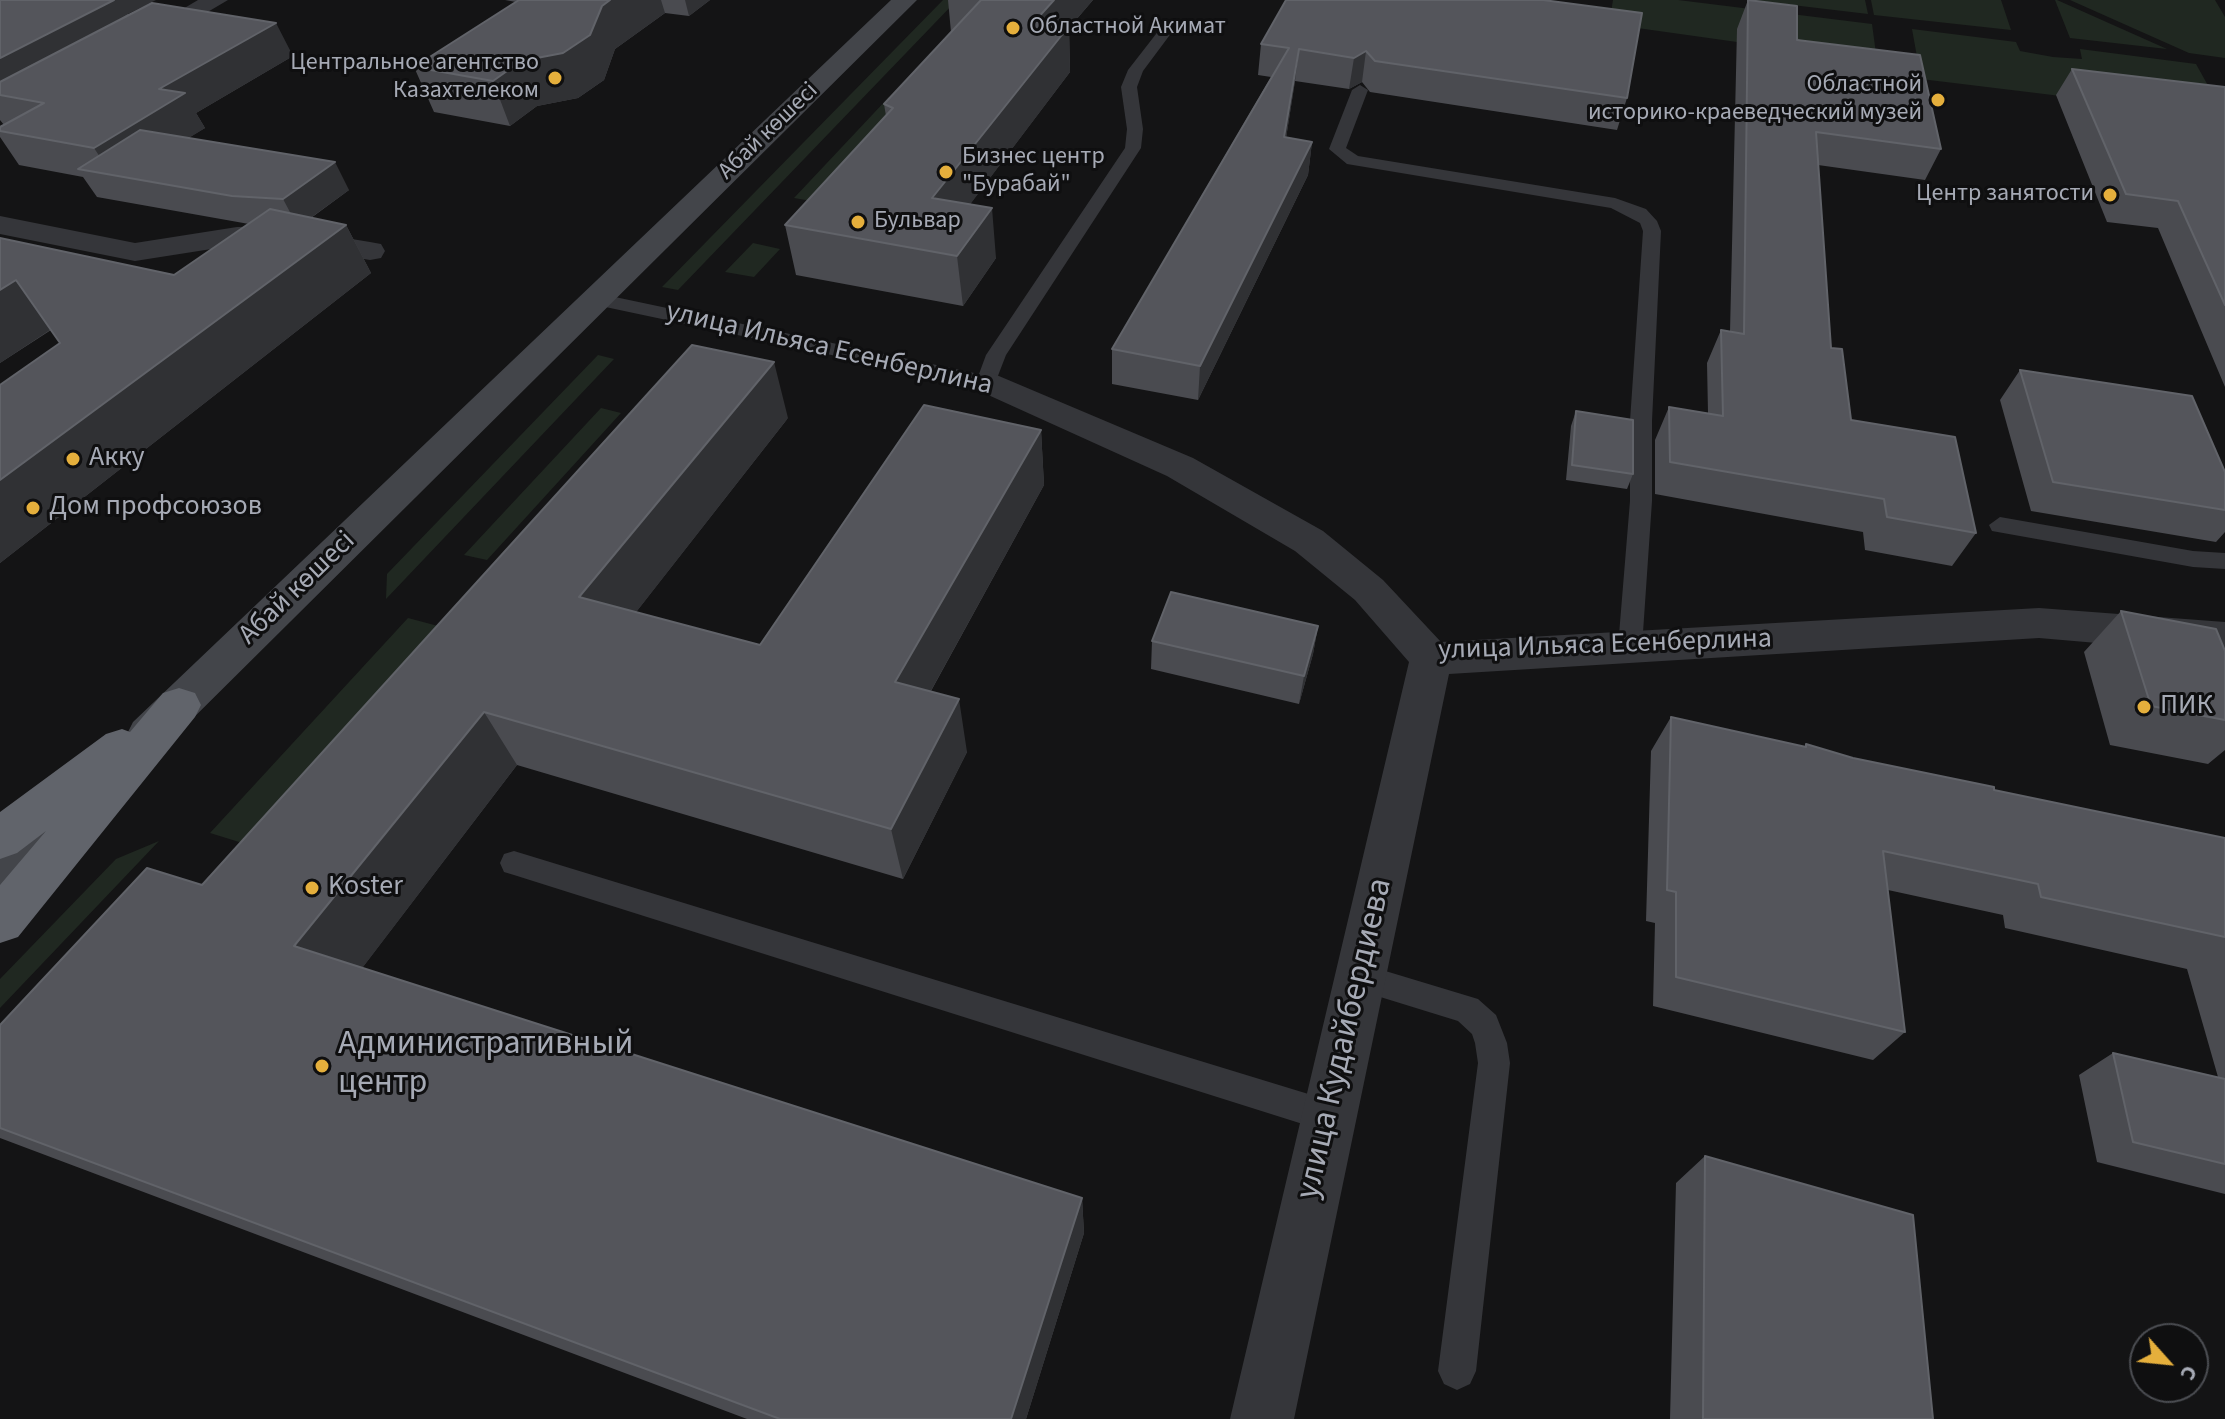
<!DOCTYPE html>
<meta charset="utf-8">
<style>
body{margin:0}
#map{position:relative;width:2225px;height:1419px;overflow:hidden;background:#141415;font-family:"Source Sans 3",sans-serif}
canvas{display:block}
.north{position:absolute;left:2129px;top:1323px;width:80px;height:80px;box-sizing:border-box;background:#0f0f10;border:2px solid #4b4d52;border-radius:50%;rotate:117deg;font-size:22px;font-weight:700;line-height:32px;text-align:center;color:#a6aab5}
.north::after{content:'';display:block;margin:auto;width:28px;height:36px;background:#e5af3c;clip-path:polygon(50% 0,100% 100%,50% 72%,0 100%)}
</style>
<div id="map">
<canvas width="2225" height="1419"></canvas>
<div class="north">С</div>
</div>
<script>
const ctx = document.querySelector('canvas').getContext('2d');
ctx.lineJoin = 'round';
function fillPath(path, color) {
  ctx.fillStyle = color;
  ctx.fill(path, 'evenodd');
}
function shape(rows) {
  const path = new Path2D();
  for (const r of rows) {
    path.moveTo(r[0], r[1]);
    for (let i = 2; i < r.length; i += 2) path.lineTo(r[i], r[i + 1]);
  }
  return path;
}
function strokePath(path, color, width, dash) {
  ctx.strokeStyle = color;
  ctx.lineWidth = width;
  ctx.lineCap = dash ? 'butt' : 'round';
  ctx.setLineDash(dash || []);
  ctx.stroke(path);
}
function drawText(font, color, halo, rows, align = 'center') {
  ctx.font = font + ' "Source Sans 3",sans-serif';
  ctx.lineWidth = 6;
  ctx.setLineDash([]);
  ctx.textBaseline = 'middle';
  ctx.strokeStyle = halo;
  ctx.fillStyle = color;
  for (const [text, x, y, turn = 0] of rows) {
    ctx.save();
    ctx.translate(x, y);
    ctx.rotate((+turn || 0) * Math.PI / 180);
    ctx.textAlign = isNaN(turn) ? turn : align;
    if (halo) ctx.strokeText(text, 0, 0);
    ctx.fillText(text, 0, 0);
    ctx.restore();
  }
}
fillPath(shape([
 [943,0,957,0,678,290,662,287],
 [1613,0,1678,0,1872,24,1877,61,1785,49,1785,35,1737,29,1737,42,1609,24],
 [1750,0,1865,0,1868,14],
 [1871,0,2001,0,2011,30,1874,15],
 [2055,0,2057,0,2167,49,2070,38],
 [2070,0,2215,0,2225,17,2225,58,2189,53],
 [1912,29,2016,42,2020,51,2053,57,2082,59,2080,49,2196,64,2225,116,1921,79],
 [889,97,902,116,823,203,794,198],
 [753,243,780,249,754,277,725,272],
 [598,355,614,359,386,599,387,574],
 [601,408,621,413,487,560,464,555],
 [408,618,468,634,278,854,210,833],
 [159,841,0,1008,0,979,116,859]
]), '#202821');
fillPath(shape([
 [1163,25,1175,28,1143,71,1137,87,1143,129,1141,148,1006,355,994,386,987,388,596,305,586,299,596,293,979,374,986,355,1125,148,1127,129,1121,87,1128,70,1163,25],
 [1360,85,1368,90,1346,148,1358,156,1615,198,1646,209,1657,221,1661,231,1652,421,1652,501,1642,647,1639,654,1621,654,1618,647,1630,501,1630,421,1643,231,1640,223,1611,208,1347,164,1329,149,1352,90,1360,85],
 [2000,517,2193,551,2225,553,2225,569,2193,567,1992,531,1989,525,2000,517],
 [514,851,1328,1100,1340,1105,1344,1116,1340,1127,1328,1132,514,875,504,872,500,863,504,854,514,851],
 [1359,963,1478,999,1496,1015,1507,1043,1510,1063,1476,1371,1470,1384,1457,1390,1444,1384,1438,1371,1478,1063,1475,1043,1472,1034,1458,1021,1348,987,1344,977,1348,967,1359,963]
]), '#35363a');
fillPath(shape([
 [198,0,228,0,155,43,137,43,134,38,198,0],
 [0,216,135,243,237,227,273,226,370,242,381,244,385,251,381,258,370,260,273,244,237,245,135,261,0,234,0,216],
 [987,371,1193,458,1323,531,1383,580,1441,642,2039,608,2225,622,2225,654,2039,638,1449,674,1294,1419,1230,1419,1409,662,1355,600,1295,551,1167,476,975,389,970,382,975,375,987,371]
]), '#35363a');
fillPath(shape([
 [891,0,917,0,165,746,149,752,133,746,127,734,133,722,891,0],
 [71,791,88,796,94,810,88,824,17,894,0,900,0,848,54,796,71,791]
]), '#43454a');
fillPath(shape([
 [179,688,195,693,201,705,195,717,18,937,0,943,0,885,46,831,17,853,0,859,0,812,106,734,122,729,130,732,163,693,179,688]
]), '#61646b');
fillPath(shape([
 [0,0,128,14,293,56,196,113,205,128,188,138,349,190,311,218,346,225,371,273,0,563,0,385,60,343,51,330,0,363,0,238,174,275,249,224,97,197,83,177,19,165,0,137,0,127,4,125,0,120],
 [505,0,710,0,689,16,665,13,615,49,604,80,578,98,537,106,510,126,434,112,414,67,516,2],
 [948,0,1093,0,1069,28,1070,72,970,204,996,258,963,306,796,275,785,225,886,116,884,104,951,32],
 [1286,0,1627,98,1617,130,1370,92,1362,82,1349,89,1295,81,1286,138,1312,142,1308,175,1198,400,1112,384,1112,349,1271,77,1258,75,1261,44],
 [1748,0,1941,149,1925,180,1818,165,1831,348,1851,420,1976,533,1952,566,1865,550,1863,532,1655,494,1655,440,1669,407,1708,413,1707,363,1721,330,1730,332,1737,29],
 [2072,69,2225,87,2225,387,2158,228,2107,222,2056,95],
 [2020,370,2225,472,2225,532,2216,542,2031,511,2000,400],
 [1576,411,1633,474,1627,489,1566,480,1571,426],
 [788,418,636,612,760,645,1041,430,1044,485,931,691,967,752,903,879,517,765,362,968,1082,1198,1084,1233,1026,1419,747,1419,0,1138,0,1025,202,885],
 [2121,611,2225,651,2225,750,2208,764,2110,745,2084,652],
 [1318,626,1313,654,1299,704,1151,669,1152,641],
 [1671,717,1804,747,1806,744,1853,758,1994,790,2225,838,2225,1194,2097,1162,2079,1075,2113,1053,2218,1077,2187,969,2005,928,2003,915,1888,890,1905,1032,1873,1060,1653,1006,1655,923,1646,921,1651,751],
 [1705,1156,1933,1419,1670,1419,1676,1183]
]), '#4a4b50');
fillPath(shape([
 [93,0,156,0,128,14,0,95,0,58],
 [610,0,661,0,665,13,615,49,604,80,578,98,537,106,510,126,493,81],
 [685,0,710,0,689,16],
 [1054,0,1093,0,1069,28,1070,72,938,247,932,198,1035,21],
 [276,23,293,56,196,113,205,128,126,177,112,175,94,148,159,89],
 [1299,49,1295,81,1281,170,1284,137],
 [1366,51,1362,82,1349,89,1354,58],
 [1312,142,1308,175,1198,400,1200,366],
 [335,162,349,190,298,227,283,199],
 [992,208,996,258,963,306,957,256],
 [346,225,371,273,0,563,0,480],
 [16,280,53,328,0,363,0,290],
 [774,362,788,418,605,652,579,597],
 [1041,430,1044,485,906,736,895,682],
 [1318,626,1313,654,1299,704,1304,676],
 [959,699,967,752,903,879,891,829],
 [484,712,517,765,344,992,294,946],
 [1082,1198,1084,1233,1026,1419,1011,1419]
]), '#303134');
const building = shape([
 [0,0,114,0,0,58,0,0],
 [519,0,610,0,602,6,590,35,563,53,521,61,493,81,414,67,519,0],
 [981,0,1054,0,1035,21,1069,26,932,198,992,208,957,256,785,225,893,108,884,104,981,0],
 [1286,0,1543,0,1642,13,1627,98,1375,61,1366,51,1354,58,1299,49,1284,137,1312,142,1200,366,1112,349,1289,48,1261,44,1286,0],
 [1748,0,1797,6,1797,40,1920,55,1941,149,1816,132,1831,348,1842,349,1851,420,1955,437,1976,533,1887,517,1884,499,1670,462,1669,407,1723,416,1721,330,1744,334,1748,0],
 [152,3,276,23,159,89,185,93,94,148,0,131,0,127,44,103,0,95,0,82,152,3],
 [2072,69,2225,87,2225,305,2178,201,2126,194,2072,69],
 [140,130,335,162,283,199,232,196,78,169,140,130],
 [270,209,346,225,0,480,0,385,60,343,16,280,0,290,0,238,174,275,270,209],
 [692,345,774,362,579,597,760,645,924,405,1041,430,895,682,959,699,891,829,484,712,294,946,1082,1198,1011,1419,780,1419,0,1128,0,1025,147,868,202,885,692,345],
 [2020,370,2192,396,2225,472,2225,510,2053,482,2020,370],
 [1576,411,1633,420,1633,474,1572,465,1576,411],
 [1171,592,1318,626,1304,676,1152,641,1171,592],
 [2121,611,2216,629,2225,651,2225,720,2151,706,2121,611],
 [1671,717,1806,747,1806,744,1853,758,1994,787,1994,790,2225,838,2225,937,2041,897,2038,884,1883,851,1905,1032,1676,977,1676,892,1667,890,1671,717],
 [2113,1053,2225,1079,2225,1164,2133,1142,2113,1053],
 [1705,1156,1913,1215,1933,1419,1703,1419,1705,1156]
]);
fillPath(building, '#54555b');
strokePath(building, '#616369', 2);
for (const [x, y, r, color] of [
 [1013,28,8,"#e5af3c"],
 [555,78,8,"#e5af3c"],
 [1938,100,8,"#e5af3c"],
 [946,172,8,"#e5af3c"],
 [2110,195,8,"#e5af3c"],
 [858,222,8,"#e5af3c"],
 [73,459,8,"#e5af3c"],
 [33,508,8,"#e5af3c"],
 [2144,707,8,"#e5af3c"],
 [312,888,8,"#e5af3c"],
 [322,1066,8,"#e5af3c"]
]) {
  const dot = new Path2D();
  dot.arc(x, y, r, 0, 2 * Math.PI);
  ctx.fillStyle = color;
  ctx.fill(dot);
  strokePath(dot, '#0f0f10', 3);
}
drawText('24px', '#a6aab5', '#0f0f10', [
 ["Областной Акимат",1029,28],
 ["Центральное агентство",539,64,"right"],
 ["Казахтелеком",539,92,"right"],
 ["Областной",1922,86,"right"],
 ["историко-краеведческий музей",1922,114,"right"],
 ["Бизнес центр",962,158],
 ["\"Бурабай\"",962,186],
 ["Центр занятости",2094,195,"right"],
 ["Бульвар",874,222]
], 'left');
drawText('24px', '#a6aab5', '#0f0f10', [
 ["Абай көшесі",769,132,-44]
]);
drawText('28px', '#a6aab5', '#0f0f10', [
 ["улица Ильяса Есенберлина",829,350,13],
 ["Абай көшесі",298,589,-44],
 ["улица Ильяса Есенберлина",1605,646,-2]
]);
drawText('28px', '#a6aab5', '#0f0f10', [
 ["Акку",89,459],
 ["Дом профсоюзов",49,508],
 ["ПИК",2160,707],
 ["Koster",328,888]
], 'left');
drawText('34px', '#a6aab5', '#0f0f10', [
 ["улица Кудайбердиева",1346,1039,-77]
]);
drawText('34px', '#a6aab5', '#0f0f10', [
 ["Административный",338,1046],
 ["центр",338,1085]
], 'left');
</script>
